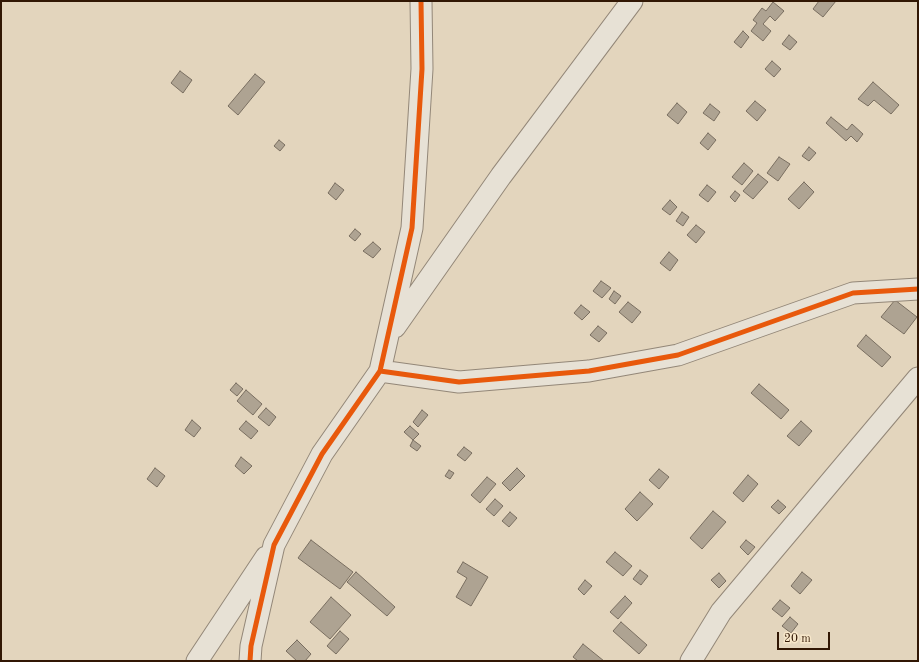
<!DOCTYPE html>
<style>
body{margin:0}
#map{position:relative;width:919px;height:662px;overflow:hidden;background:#e3d5bd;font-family:"Old Standard TT",serif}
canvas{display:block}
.frame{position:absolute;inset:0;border:2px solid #311704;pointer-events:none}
.scale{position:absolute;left:777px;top:632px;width:53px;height:18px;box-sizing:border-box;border:2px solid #311704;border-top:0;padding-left:5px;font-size:12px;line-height:14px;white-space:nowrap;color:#311704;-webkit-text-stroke:3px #f7e7ca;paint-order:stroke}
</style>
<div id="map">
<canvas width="919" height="662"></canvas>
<div class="frame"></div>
<div class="scale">20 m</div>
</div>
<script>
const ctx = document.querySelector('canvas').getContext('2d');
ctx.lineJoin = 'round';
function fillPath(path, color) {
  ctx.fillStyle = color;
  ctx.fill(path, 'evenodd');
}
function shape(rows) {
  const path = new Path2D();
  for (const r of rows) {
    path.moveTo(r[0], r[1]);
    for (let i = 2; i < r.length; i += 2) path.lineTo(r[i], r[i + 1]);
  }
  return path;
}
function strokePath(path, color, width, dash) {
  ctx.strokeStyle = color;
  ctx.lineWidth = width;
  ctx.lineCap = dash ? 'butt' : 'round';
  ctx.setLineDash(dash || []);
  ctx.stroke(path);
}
const building = shape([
 [819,1,836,1,823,17,813,9,819,1],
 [773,2,784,11,775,21,770,16,763,24,771,31,763,41,751,31,757,23,753,20,762,8,766,11,773,2],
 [743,31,749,37,741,48,734,42,743,31],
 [789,35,797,42,790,50,782,44,789,35],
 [772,61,781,69,774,77,765,69,772,61],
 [180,71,192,80,183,93,171,83,180,71],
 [255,74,265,82,238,115,228,106,255,74],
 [873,82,899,105,891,114,874,100,868,106,858,99,873,82],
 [755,101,766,110,757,121,746,111,755,101],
 [677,103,687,112,678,124,667,115,677,103],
 [710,104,720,112,714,121,703,113,710,104],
 [831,117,847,130,852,124,863,134,857,142,851,136,846,141,826,123,831,117],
 [708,133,716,140,708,150,700,143,708,133],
 [279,140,285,145,280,151,274,146,279,140],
 [809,147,816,153,809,161,802,156,809,147],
 [779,157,790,164,778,181,767,173,779,157],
 [744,163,753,171,742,185,732,177,744,163],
 [758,174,768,182,753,199,743,191,758,174],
 [804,182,814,192,799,209,788,199,804,182],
 [335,183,344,190,336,200,328,193,335,183],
 [707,185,716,192,708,202,699,195,707,185],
 [735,191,740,195,735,202,730,197,735,191],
 [670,200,677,207,670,215,662,209,670,200],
 [682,212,689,217,683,226,676,221,682,212],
 [696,225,705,232,696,243,687,235,696,225],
 [355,229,361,234,355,241,349,236,355,229],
 [373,242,381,249,373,258,363,251,373,242],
 [669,252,678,260,670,271,660,263,669,252],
 [601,281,611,288,602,298,593,291,601,281],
 [614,291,621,296,615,304,609,299,614,291],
 [895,300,917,317,904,334,881,317,895,300],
 [628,302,641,312,632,323,619,312,628,302],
 [581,305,590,312,582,320,574,313,581,305],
 [598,326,607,333,599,342,590,335,598,326],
 [866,335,891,357,882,367,857,346,866,335],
 [236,383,243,389,237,396,230,390,236,383],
 [759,384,789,410,781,419,751,393,759,384],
 [246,390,262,404,253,415,237,401,246,390],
 [266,408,276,417,269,426,258,417,266,408],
 [422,410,428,415,418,427,413,422,422,410],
 [192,420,201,428,194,437,185,430,192,420],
 [246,421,258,431,251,439,239,429,246,421],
 [801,421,812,431,799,446,787,436,801,421],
 [410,426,419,434,413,440,404,432,410,426],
 [413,440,421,446,417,451,410,446,413,440],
 [464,447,472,453,465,461,457,455,464,447],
 [241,457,252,466,244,474,235,466,241,457],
 [155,468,165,476,157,487,147,479,155,468],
 [517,468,525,476,510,491,502,483,517,468],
 [659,469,669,477,659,489,649,480,659,469],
 [449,470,454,473,450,479,445,476,449,470],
 [748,475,758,484,743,502,733,493,748,475],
 [487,477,496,484,480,503,471,495,487,477],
 [640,492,653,504,637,521,625,509,640,492],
 [495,499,503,506,494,516,486,509,495,499],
 [778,500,786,507,779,514,771,507,778,500],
 [713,511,726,522,702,549,690,538,713,511],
 [510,512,517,518,509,527,502,521,510,512],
 [311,540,353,572,340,589,298,558,311,540],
 [746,540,755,547,748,555,740,547,746,540],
 [615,552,632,566,623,576,606,562,615,552],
 [463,562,488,577,471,606,456,597,467,578,457,572,463,562],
 [640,570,648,576,641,585,633,579,640,570],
 [356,572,395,607,387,616,347,582,356,572],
 [802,572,812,580,800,594,791,586,802,572],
 [719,573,726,581,719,588,711,580,719,573],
 [585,580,592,586,584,595,578,589,585,580],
 [625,596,632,603,618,619,610,612,625,596],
 [331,597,351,615,330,639,310,622,331,597],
 [780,600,790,608,782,617,772,609,780,600],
 [790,617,798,624,791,633,782,626,790,617],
 [621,622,647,645,639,654,613,631,621,622],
 [340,631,349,639,336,654,327,646,340,631],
 [297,640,311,654,305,661,297,661,286,651,297,640],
 [583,644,604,661,578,661,573,657,583,644]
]);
fillPath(building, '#aea392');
strokePath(building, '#796e60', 1);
const street = shape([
 [395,327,501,176,632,1],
 [380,371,459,382,589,371,678,355,853,293,918,289],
 [197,661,266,557],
 [250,661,251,646,274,545,322,454,380,371,412,228,422,69,421,1],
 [691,661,721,612,918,378]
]);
strokePath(street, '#938778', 23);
strokePath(street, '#e7e1d5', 21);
strokePath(shape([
 [380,371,459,382,589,371,678,355,853,293,918,289],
 [250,661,251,646,274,545,322,454,380,371,412,228,422,69,421,1]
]), '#e8590c', 5);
</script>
